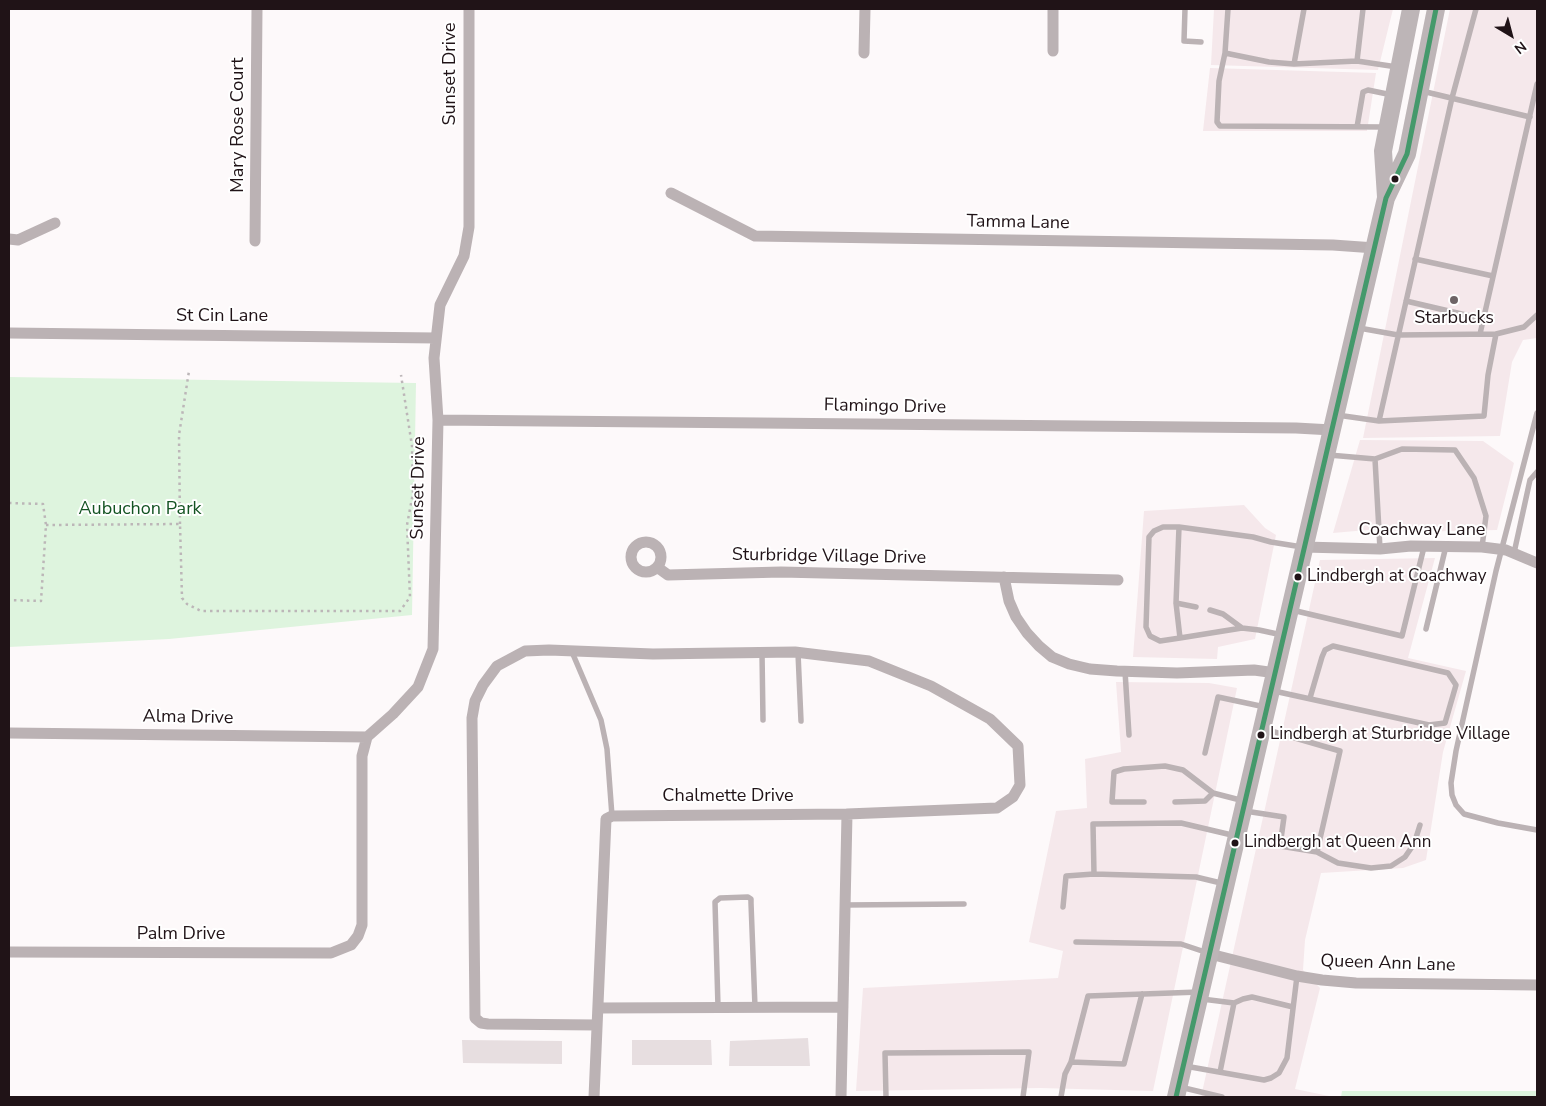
<!DOCTYPE html>
<style>
body{margin:0}
#map{position:relative;width:1546px;height:1106px;overflow:hidden;background:#fdf9fa;font-family:"Nunito Sans",sans-serif}
canvas{display:block}
.frame{position:absolute;inset:0;border:10px solid #201317;pointer-events:none}
.north{position:absolute;left:1486px;top:10px;width:50px;height:50px;-webkit-text-stroke:4px #fff;paint-order:stroke;rotate:143deg;font-size:14px;font-weight:700;line-height:20px;text-align:center;color:#201317}
.north::after{content:'';display:block;margin:auto;width:18px;height:22px;background:#201317;clip-path:polygon(50% 0,100% 100%,50% 72%,0 100%)}
</style>
<div id="map">
<canvas width="1546" height="1106"></canvas>
<div class="frame"></div>
<div class="north">N</div>
</div>
<script>
const ctx = document.querySelector('canvas').getContext('2d');
ctx.lineJoin = 'round';
function fillPath(path, color) {
  ctx.fillStyle = color;
  ctx.fill(path, 'evenodd');
}
function shape(rows) {
  const path = new Path2D();
  for (const r of rows) {
    if (r.length === 3) {
      path.moveTo(r[0] + r[2], r[1]);
      path.arc(r[0], r[1], r[2], 0, 2 * Math.PI);
      continue;
    }
    path.moveTo(r[0], r[1]);
    for (let i = 2; i < r.length; i += 2) path.lineTo(r[i], r[i + 1]);
  }
  return path;
}
function strokePath(path, color, width, dash) {
  ctx.strokeStyle = color;
  ctx.lineWidth = width;
  ctx.lineCap = dash ? 'butt' : 'round';
  ctx.setLineDash(dash || []);
  ctx.stroke(path);
}
function drawText(font, color, halo, rows, align = 'center') {
  ctx.font = font + ' "Nunito Sans",sans-serif';
  ctx.lineWidth = 4;
  ctx.setLineDash([]);
  ctx.textBaseline = 'middle';
  ctx.strokeStyle = halo;
  ctx.fillStyle = color;
  for (const [text, x, y, turn = 0] of rows) {
    ctx.save();
    ctx.translate(x, y);
    ctx.rotate((+turn || 0) * Math.PI / 180);
    ctx.textAlign = isNaN(turn) ? turn : align;
    if (halo) ctx.strokeText(text, 0, 0);
    ctx.fillText(text, 0, 0);
    ctx.restore();
  }
}
fillPath(shape([
 [1214,9,1393,9,1378,70,1211,65],
 [1450,9,1537,9,1537,338,1523,340,1512,362,1500,436,1363,438],
 [1210,68,1376,73,1367,131,1203,131],
 [1360,440,1483,441,1514,463,1497,530,1409,532,1367,530,1333,533],
 [1244,505,1265,528,1276,535,1255,639,1218,647,1217,659,1133,657,1144,511],
 [1435,558,1408,658,1466,671,1443,752,1426,860,1403,868,1321,873,1305,940,1303,970,1320,988,1295,1089,1334,1097,1201,1097,1320,560],
 [1116,682,1209,683,1237,688,1153,1091,1040,1088,856,1091,863,988,1058,978,1063,951,1029,942,1056,811,1087,808,1085,759,1121,752]
]), '#f5e8eb');
fillPath(shape([
 [9,377,416,383,412,615,169,639,9,647],
 [1342,1091,1537,1091,1537,1097,1341,1097]
]), '#def4de');
fillPath(shape([
 [808,1038,810,1066,729,1066,730,1041],
 [462,1040,562,1041,562,1064,463,1063],
 [632,1040,711,1040,712,1065,632,1065]
]), '#e7dee0');
strokePath(shape([
 [9,503,43,504,46,525,41,601,9,600],
 [180,524,179,435,189,371],
 [46,525,180,524,182,598,187,604,201,611,400,611,410,597,407,525,413,493,412,446,401,375]
]), '#bcb6b8', 2.5, [2.5, 4]);
strokePath(shape([
 [1185,9,1184,41,1201,42],
 [1228,9,1225,53,1269,62,1294,64,1357,61,1397,67],
 [1225,53,1219,81,1217,122,1220,126,1385,127],
 [1357,61,1363,9],
 [1294,64,1304,9],
 [1422,91,1530,117],
 [1357,127,1363,92,1368,90,1392,95],
 [1415,259,1493,276],
 [1406,301,1483,319],
 [1359,328,1398,335,1496,334],
 [1480,334,1537,84],
 [1537,413,1496,571,1456,751,1451,783,1452,795,1456,805,1464,814,1498,823,1537,830],
 [1337,415,1379,421,1452,98,1476,9],
 [1379,421,1484,416,1488,375,1496,334,1524,327,1537,315],
 [1329,455,1375,459,1402,449,1455,450,1474,478,1486,516,1482,547],
 [1375,459,1380,549],
 [1179,527,1163,527,1154,531,1149,537,1146,627,1150,636,1160,641,1180,638],
 [1514,553,1530,480,1537,472],
 [1176,603,1196,607],
 [1210,610,1223,614,1242,628],
 [1292,610,1402,636,1424,547],
 [1426,629,1446,546],
 [1282,635,1259,630,1242,628,1180,638,1176,603,1179,527,1253,537,1271,542,1302,547],
 [572,652,601,720,607,749,612,816],
 [762,653,763,720],
 [798,653,801,721],
 [1125,671,1129,735],
 [1274,691,1429,725,1445,723,1456,685,1448,673,1333,646,1325,650,1322,657,1310,698],
 [1205,753,1218,697,1265,707],
 [1144,802,1112,802,1114,772,1124,769,1165,766,1183,770,1213,793,1244,801],
 [1175,802,1205,801,1213,793],
 [1245,811,1284,817,1280,846,1317,852,1340,751,1264,729],
 [1317,852,1338,863,1371,868,1391,866,1405,857,1414,844,1420,825],
 [1225,884,1196,877,1094,874,1093,824,1181,823,1236,836],
 [845,905,964,904],
 [1063,907,1066,876,1094,874],
 [1076,942,1181,944,1208,953],
 [1202,999,1234,1003,1243,999,1252,997,1293,1007],
 [718,1007,715,902,720,898,748,897,751,899,751,903,755,1007],
 [1071,1062,1124,1064,1142,994],
 [1185,1066,1264,1080,1271,1078,1279,1073,1287,1058,1297,976],
 [1220,1072,1234,1003],
 [1180,1087,1222,1097],
 [886,1097,885,1053,1029,1052,1023,1097],
 [1061,1097,1065,1074,1071,1062,1088,996,1199,992]
]), '#bbb2b4', 5.5);
strokePath(shape([
 [1053,9,1053,51],
 [864,53,865,9],
 [671,193,755,236,1333,245,1375,248],
 [9,239,18,240,55,223],
 [255,241,257,9],
 [9,333,436,338],
 [438,420,1296,428,1332,430],
 [646,557,15],
 [1304,547,1380,549,1411,546,1482,547,1506,550,1537,563],
 [657,567,668,575,781,572,1118,580],
 [1004,577,1009,601,1016,617,1027,633,1039,646,1052,657,1069,664,1090,669,1117,671,1177,673,1254,670,1276,673],
 [9,733,367,737],
 [9,952,331,953,351,945,358,936,362,925,362,756,367,737,393,714,418,687,433,649,438,420,434,358,440,305,464,256,469,227,469,9],
 [1210,954,1297,976,1322,980,1356,983,1537,985],
 [598,1008,843,1007],
 [597,1025,488,1024,481,1023,475,1018,472,718,475,701,483,685,497,666,525,651,549,650,653,654,795,652,869,661,931,686,990,719,1018,746,1020,785,1013,797,997,808,847,814],
 [594,1097,606,819,612,816,847,814,841,1097]
]), '#bbb2b4', 11);
strokePath(shape([
 [1386,197,1383,151,1411,9],
 [1176,1097,1386,198,1407,154,1436,9]
]), '#bdb5b7', 18);
strokePath(shape([
 [1176,1097,1386,198,1407,154,1436,9]
]), '#44996b', 5);
for (const [x, y, r, color] of [
 [1395,179,4.5,"#201317"],
 [1454,300,5,"#6d6466"],
 [1298,577,4.5,"#201317"],
 [1261,735,4.5,"#201317"],
 [1235,843,4.5,"#201317"]
]) {
  const dot = new Path2D();
  dot.arc(x, y, r, 0, 2 * Math.PI);
  ctx.fillStyle = color;
  ctx.fill(dot);
  strokePath(dot, '#fff', 2);
}
drawText('17px', '#201317', '#fff', [
 ["Lindbergh at Coachway",1307,577],
 ["Lindbergh at Sturbridge Village",1270,735],
 ["Lindbergh at Queen Ann",1244,843]
], 'left');
drawText('18px', '#201317', '#fff', [
 ["Sunset Drive",451,74,-90],
 ["Mary Rose Court",239,125,-90],
 ["Tamma Lane",1018,223,1],
 ["St Cin Lane",222,317],
 ["Flamingo Drive",885,407,1],
 ["Sunset Drive",419,488,-89],
 ["Coachway Lane",1422,531],
 ["Sturbridge Village Drive",829,557,1],
 ["Alma Drive",188,718,1],
 ["Chalmette Drive",728,797],
 ["Palm Drive",181,935],
 ["Queen Ann Lane",1388,964,2]
]);
drawText('18px', '#201317', '#fff', [
 ["Starbucks",1454,319]
]);
drawText('18px', '#135322', '#fff', [
 ["Aubuchon Park",140,510]
]);
</script>
